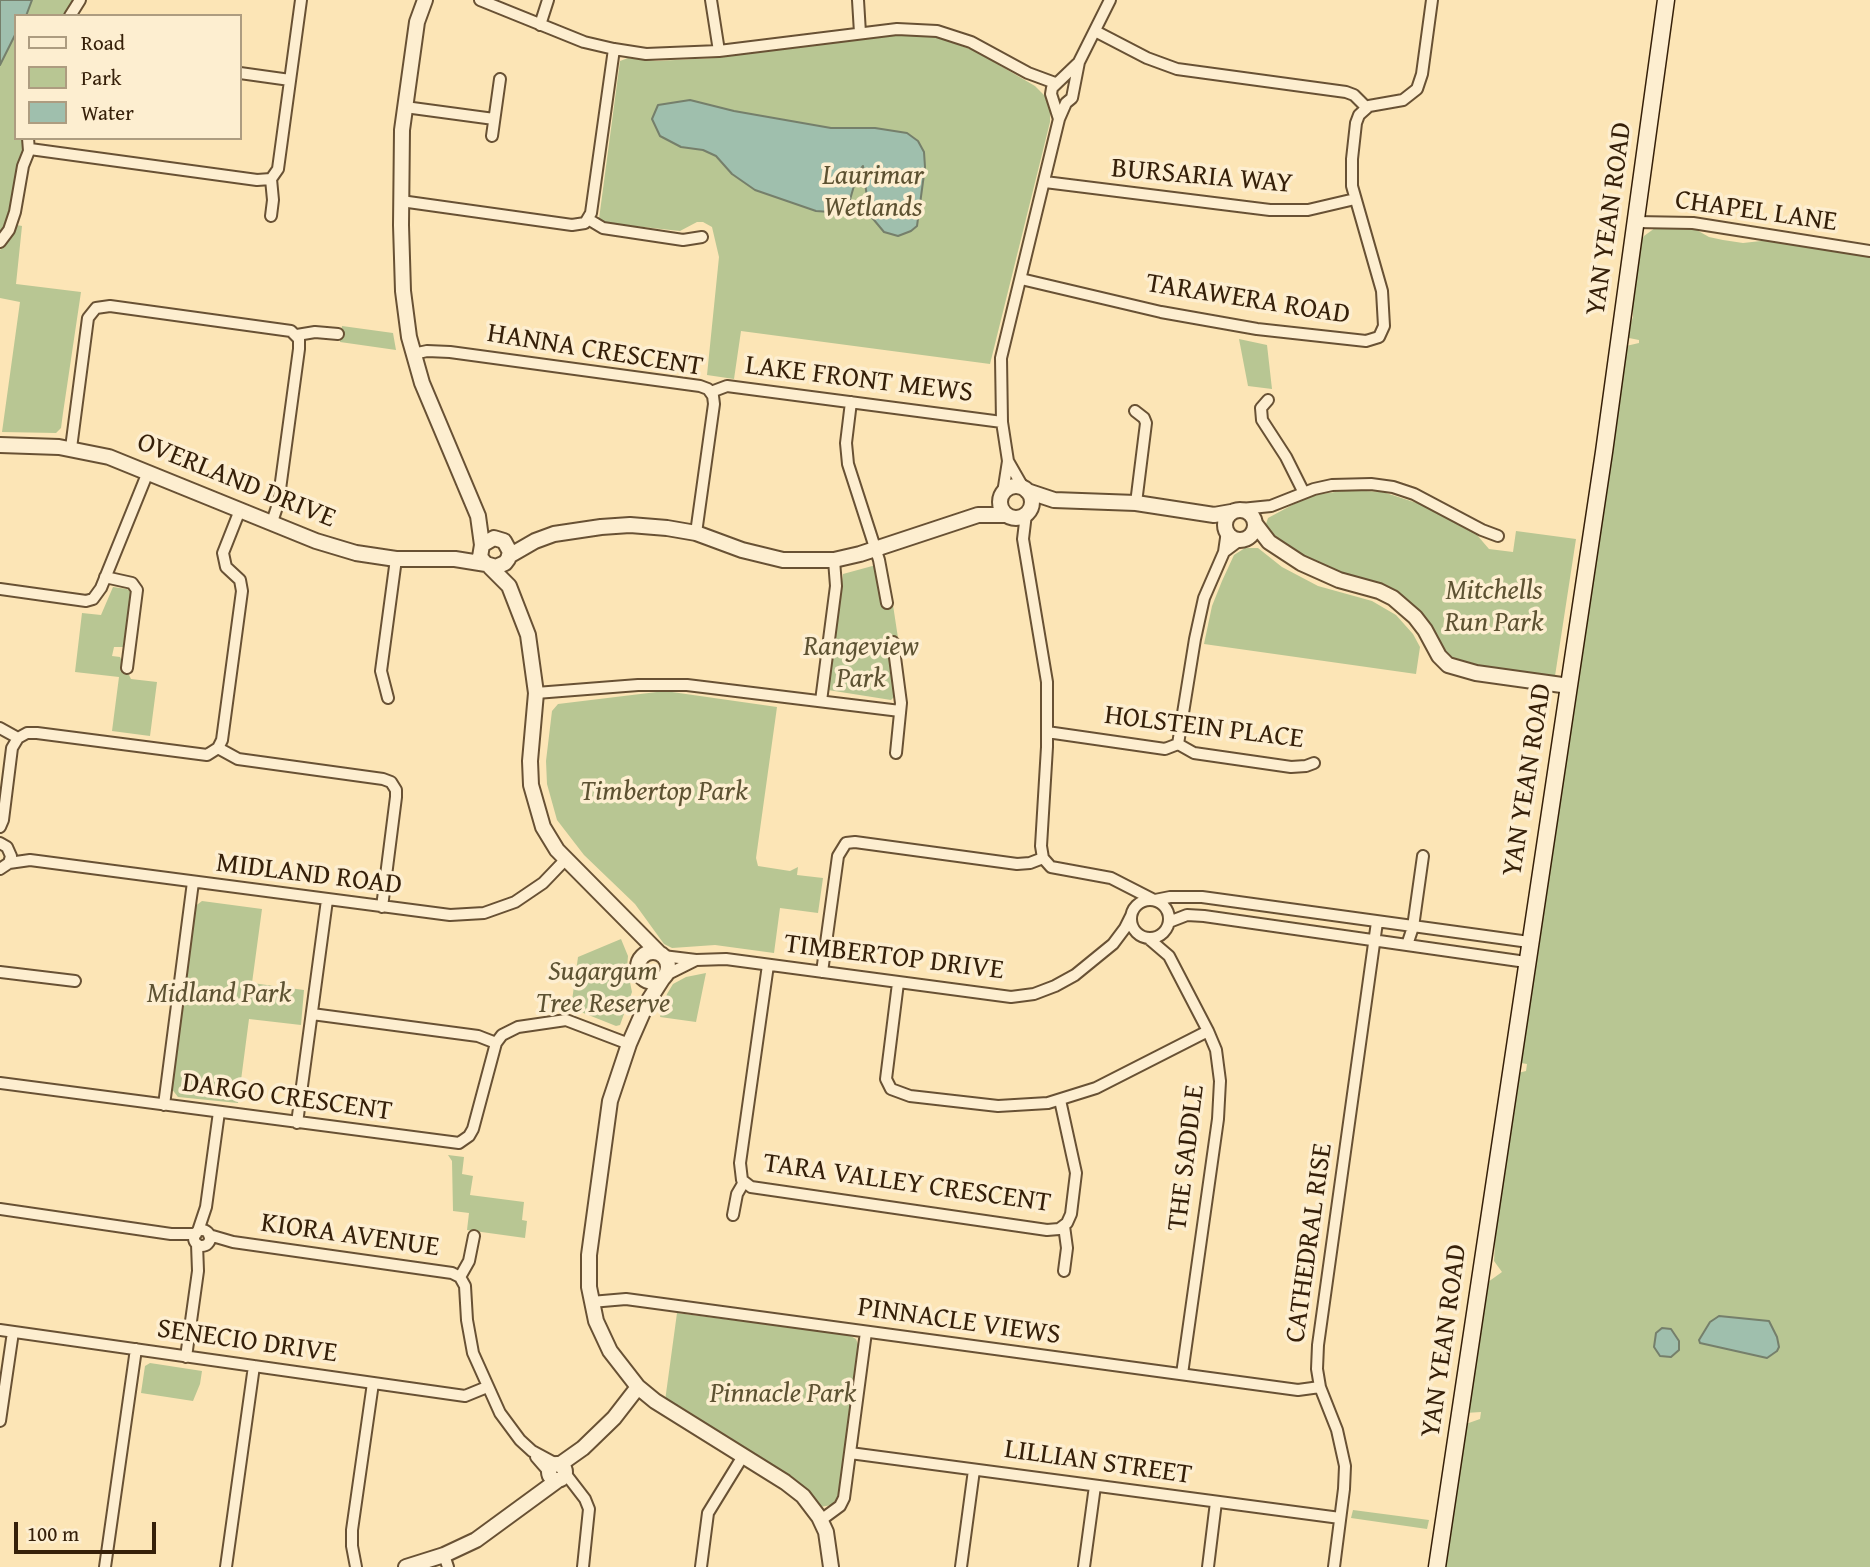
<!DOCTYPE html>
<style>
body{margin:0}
#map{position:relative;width:1870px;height:1567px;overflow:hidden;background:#fce5b6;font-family:"Gentium Book Plus",serif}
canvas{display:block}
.legend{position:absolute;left:14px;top:14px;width:228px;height:126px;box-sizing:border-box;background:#fdeed0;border:2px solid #ad9c80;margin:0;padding:9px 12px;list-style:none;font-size:21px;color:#362009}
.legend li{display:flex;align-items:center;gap:14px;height:35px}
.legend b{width:35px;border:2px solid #ad9c80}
.scale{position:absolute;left:14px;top:1522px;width:142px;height:32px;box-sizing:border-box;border:4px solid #362009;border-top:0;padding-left:9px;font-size:21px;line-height:24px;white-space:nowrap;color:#362009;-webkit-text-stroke:5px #fdeed0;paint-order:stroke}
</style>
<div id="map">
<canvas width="1870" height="1567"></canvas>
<ul class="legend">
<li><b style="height:9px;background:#fdeed0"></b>Road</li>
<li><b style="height:19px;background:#b8c693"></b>Park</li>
<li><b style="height:19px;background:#9fbfad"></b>Water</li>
</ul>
<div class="scale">100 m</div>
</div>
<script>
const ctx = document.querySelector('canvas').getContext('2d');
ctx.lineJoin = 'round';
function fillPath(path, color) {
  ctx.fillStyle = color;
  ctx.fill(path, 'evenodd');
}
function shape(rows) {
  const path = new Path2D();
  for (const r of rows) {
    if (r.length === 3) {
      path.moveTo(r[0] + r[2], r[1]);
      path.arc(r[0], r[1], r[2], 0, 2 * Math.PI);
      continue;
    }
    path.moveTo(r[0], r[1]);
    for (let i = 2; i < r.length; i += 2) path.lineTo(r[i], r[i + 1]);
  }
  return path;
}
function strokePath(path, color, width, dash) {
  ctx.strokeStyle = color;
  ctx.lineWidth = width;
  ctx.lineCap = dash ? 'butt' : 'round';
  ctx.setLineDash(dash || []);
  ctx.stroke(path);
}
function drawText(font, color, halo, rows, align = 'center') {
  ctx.font = font + ' "Gentium Book Plus",serif';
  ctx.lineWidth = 7;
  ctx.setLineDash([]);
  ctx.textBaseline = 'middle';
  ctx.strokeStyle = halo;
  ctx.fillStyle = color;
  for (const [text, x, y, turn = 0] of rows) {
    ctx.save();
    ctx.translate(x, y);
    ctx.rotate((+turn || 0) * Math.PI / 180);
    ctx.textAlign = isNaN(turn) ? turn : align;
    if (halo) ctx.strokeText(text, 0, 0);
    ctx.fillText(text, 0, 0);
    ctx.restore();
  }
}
fillPath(shape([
 [0,0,73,0,63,16,16,16,16,138,22,138,24,148,17,165,9,216,0,234],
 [895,34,924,34,941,38,975,51,1035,86,1047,98,1050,108,1050,122,990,364,741,331,734,379,707,375,719,257,712,227,703,222,697,222,680,231,606,223,599,219,620,61,628,58,656,61,714,58],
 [17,225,22,226,16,284,81,292,63,413,61,428,56,433,2,432,20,302,0,298,0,250,11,237],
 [1655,228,1693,228,1709,237,1723,240,1743,243,1770,240,1870,256,1870,1567,1441,1567,1463,1425,1480,1419,1481,1412,1465,1413,1488,1282,1502,1272,1494,1261,1497,1208,1518,1073,1526,1071,1527,1064,1521,1063,1519,1060,1626,346,1639,343,1639,340,1629,338,1627,335,1633,317,1633,287,1640,243,1644,236],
 [342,326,393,333,396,350,340,342],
 [1239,339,1267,345,1272,389,1248,386],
 [1349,490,1383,492,1423,505,1477,535,1489,549,1513,552,1516,531,1576,539,1555,676,1469,664,1452,659,1443,653,1424,620,1328,571,1263,533,1268,518,1294,504,1314,495],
 [1245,548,1258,548,1282,567,1318,586,1372,601,1396,615,1413,634,1420,647,1416,674,1204,644,1212,606,1222,581,1234,555],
 [876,565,883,604,893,605,898,638,887,640,895,696,891,700,828,690,828,686,843,574],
 [113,587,127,589,131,592,123,647,114,647,112,656,120,657,131,679,157,682,150,736,112,731,119,677,75,672,82,613,101,615],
 [665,691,777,707,756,858,758,866,790,871,798,867,797,875,823,878,818,913,780,908,774,953,715,945,672,948,664,944,635,904,584,855,557,820,547,784,546,761,552,711,558,704],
 [202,901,262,909,252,983,304,990,301,1025,249,1019,238,1103,178,1097,171,1088,194,907],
 [621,939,628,956,627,968,632,992,620,1025,616,1026,571,1008,578,957],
 [706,973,696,1022,660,1017,667,994,673,984,686,977],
 [448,1155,464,1157,462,1174,473,1176,470,1195,524,1202,522,1220,527,1221,525,1238,467,1230,469,1213,453,1211,452,1161],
 [677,1313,849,1335,856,1339,859,1347,840,1494,832,1505,820,1507,805,1491,803,1486,790,1476,732,1443,731,1438,706,1423,702,1424,696,1416,678,1405,674,1406,665,1401],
 [150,1363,202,1371,200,1384,193,1401,141,1393,145,1366],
 [1353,1510,1429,1520,1427,1529,1351,1518]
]), '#b8c693');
const water = shape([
 [0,0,32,0,26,16,16,16,16,33,0,65,0,0],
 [690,100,734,111,831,128,875,128,907,133,918,141,924,152,925,167,917,226,911,231,898,236,884,232,869,214,863,166,858,172,847,210,844,213,816,211,755,190,732,174,716,156,703,150,681,147,660,136,652,119,658,105,690,100],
 [1719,1316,1769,1321,1777,1337,1779,1347,1777,1351,1767,1358,1700,1343,1699,1340,1710,1322,1719,1316],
 [1662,1328,1671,1329,1679,1341,1679,1350,1671,1357,1660,1356,1654,1347,1656,1333,1662,1328]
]);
fillPath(water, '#9fbfad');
strokePath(water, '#757f6b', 2);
const minor = shape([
 [480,0,584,42,614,49,646,54,719,51,897,29,937,31,971,42,1028,73,1055,83],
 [711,0,719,51],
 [858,0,860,33],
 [70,16,80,0],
 [540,25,548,0],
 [1095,31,1147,58,1177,69,1346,92,1354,95,1366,107],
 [240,73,290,80],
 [405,107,494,119],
 [1059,119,1051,94,1052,88,1077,64],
 [492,136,500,79],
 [30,149,257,180,271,179,278,169,301,0],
 [271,179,273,200,271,216],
 [1045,182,1270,210,1308,210,1355,199],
 [401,201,572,225,585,223,591,213,614,49],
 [588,219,603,228,683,240,702,237],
 [1636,222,1693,223,1870,251],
 [0,242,9,230,15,212,23,166,29,151,28,138],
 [1021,279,1161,312,1257,329,1366,341,1379,337,1384,326,1382,291,1352,186,1352,159,1356,123,1359,115,1369,106,1403,100,1417,89,1422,74,1432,0],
 [297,335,315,332,338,334],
 [413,354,427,351,450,352,700,386,708,389,713,396,714,404,696,533],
 [711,392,727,386,1002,422],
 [1268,400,1261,408,1262,420,1286,457,1304,493],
 [851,402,846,443,848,464,879,560,887,603],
 [1135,411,1144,418,1146,423,1136,503],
 [71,448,88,318,96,308,110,306,291,331,299,339,299,349,278,504,272,522],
 [1008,461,1024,489],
 [1003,493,1008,461,1002,422,1001,358,1059,119,1066,103,1072,98,1079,62,1110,0],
 [1241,509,1271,506,1314,489,1332,485,1371,484,1393,487,1414,494,1482,530,1498,536],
 [1026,514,1023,539,1047,682,1047,747,1041,846,1043,858,1051,867,1111,878,1152,899],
 [1224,552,1227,531],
 [105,577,132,583,137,590,127,668],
 [0,589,86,601,93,599,101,588,148,472],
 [893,642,901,703,896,753],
 [536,693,638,685,687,685,900,711],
 [388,698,381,671,396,559],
 [821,701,836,586,834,560],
 [0,728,18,738,27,733,37,733,207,755,218,748],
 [1047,732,1165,749,1178,744,1194,753,1291,767,1306,766,1314,763],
 [1178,744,1195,639,1204,598,1224,552,1240,540],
 [218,748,238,759,383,779,391,782,396,790,396,797,382,907],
 [218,748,222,740,242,591,240,580,226,567,223,553,240,510],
 [0,827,3,820,12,748,18,738],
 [0,843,7,847,11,856,9,863,0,869],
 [9,863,30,860,450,915,484,913,515,902,543,883,566,859],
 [1150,919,19],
 [1155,900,1170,897,1202,897,1529,942],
 [1169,922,1187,915,1204,916,1526,962],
 [1148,938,1169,956,1208,1031,1216,1050,1220,1081,1218,1119,1182,1374],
 [1407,945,1413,927,1423,856],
 [663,956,696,960,726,959,1011,997,1034,994,1055,986,1075,975,1113,944,1125,928,1131,916],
 [768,965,740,1163,742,1180,751,1187,1047,1230,1059,1229,1067,1223,1071,1214,1076,1173,1060,1100],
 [0,972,75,981],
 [822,972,838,856,846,843,855,842,1017,864,1030,863,1043,858],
 [666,975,696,960],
 [898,983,886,1079,891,1089,910,1096,998,1106,1048,1103,1096,1088,1208,1031],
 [312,1014,478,1036,496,1043,502,1035,518,1027,566,1020,629,1044],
 [0,1083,459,1143,469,1136,473,1129,496,1043],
 [164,1105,193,882],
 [297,1123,327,900],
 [0,1209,171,1234,196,1234],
 [733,1215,737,1194,744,1182],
 [1064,1226,1067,1248,1064,1271],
 [202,1238,8],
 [198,1231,206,1207,219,1112],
 [209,1235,233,1242,452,1273,460,1277,465,1286,467,1320,473,1353,500,1413,520,1440,532,1451,558,1465],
 [460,1277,469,1261,474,1236],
 [591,1302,626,1299,1298,1390,1320,1387],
 [0,1330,465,1396,487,1387],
 [186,1357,198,1271,197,1244],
 [0,1421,13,1332],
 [850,1453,1340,1518],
 [536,1457,549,1472],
 [565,1473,585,1499,589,1509,583,1567],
 [821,1520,840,1506,844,1498,866,1332],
 [444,1555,448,1567],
 [105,1567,136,1349],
 [226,1567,254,1366],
 [356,1567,352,1546,352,1530,373,1383],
 [701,1567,708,1513,743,1456],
 [961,1567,974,1470],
 [1084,1567,1095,1486],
 [1208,1567,1216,1502],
 [1334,1567,1344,1489,1345,1466,1337,1430,1320,1387,1317,1369,1318,1345,1377,922]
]);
const tertiary = shape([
 [425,0,417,22,402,130,401,225,403,291,409,337,422,383,478,516,482,545,480,557,486,564,496,567,505,563,508,559,510,552,504,541,494,538,482,545],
 [0,445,59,447,109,457,316,541,356,553,396,559,455,559,486,564],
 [1016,502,16],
 [1027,491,1054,500,1136,503,1214,515,1231,512],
 [1240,525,15],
 [1256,525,1269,542,1301,563,1339,580,1379,591,1393,598,1415,617,1425,630,1439,656,1448,665,1476,673,1569,686],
 [509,556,535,541,554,534,601,527,630,525,667,528,696,533,742,550,783,560,834,560,860,554,978,515,1006,515],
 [490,567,509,586,528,635,536,693,530,761,531,785,543,827,557,850,659,953],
 [653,967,15],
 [663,978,647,1003,629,1044,610,1101,589,1255,589,1287,596,1321,610,1351,638,1387,655,1401,785,1482,803,1496,819,1517,826,1532,831,1567],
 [557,1472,8],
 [559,1465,583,1448,614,1418,638,1387],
 [406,1567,444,1555,476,1540,558,1480]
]);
const secondary = shape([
 [1437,1567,1604,452,1666,0]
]);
strokePath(minor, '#685134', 14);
strokePath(tertiary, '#685134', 18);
strokePath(secondary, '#362009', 19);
strokePath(minor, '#fdeed0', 10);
strokePath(tertiary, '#fdeed0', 14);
strokePath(secondary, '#fdeed0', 16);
drawText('italic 28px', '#5d5232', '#fdeed0', [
 ["Laurimar",873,177],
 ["Wetlands",873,209],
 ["Mitchells",1494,592],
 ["Run Park",1494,624],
 ["Rangeview",861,648],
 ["Park",861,680],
 ["Timbertop Park",664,793],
 ["Sugargum",603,973],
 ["Tree Reserve",603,1005],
 ["Midland Park",219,995],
 ["Pinnacle Park",783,1395]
]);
drawText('28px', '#362009', '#fdeed0', [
 ["BURSARIA WAY",1202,177,5],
 ["CHAPEL LANE",1756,212,8],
 ["YAN YEAN ROAD",1610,219,-82],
 ["TARAWERA ROAD",1248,300,9],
 ["HANNA CRESCENT",595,351,9],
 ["LAKE FRONT MEWS",859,380,7],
 ["OVERLAND DRIVE",236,481,22],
 ["HOLSTEIN PLACE",1204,728,7],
 ["YAN YEAN ROAD",1528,780,-81],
 ["MIDLAND ROAD",309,875,7],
 ["TIMBERTOP DRIVE",894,958,7],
 ["DARGO CRESCENT",287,1098,8],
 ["THE SADDLE",1187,1158,-83],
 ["TARA VALLEY CRESCENT",907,1184,8],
 ["KIORA AVENUE",350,1236,8],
 ["CATHEDRAL RISE",1310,1243,-82],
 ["PINNACLE VIEWS",959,1322,8],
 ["YAN YEAN ROAD",1445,1341,-82],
 ["SENECIO DRIVE",247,1342,8],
 ["LILLIAN STREET",1098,1463,8]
]);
</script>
